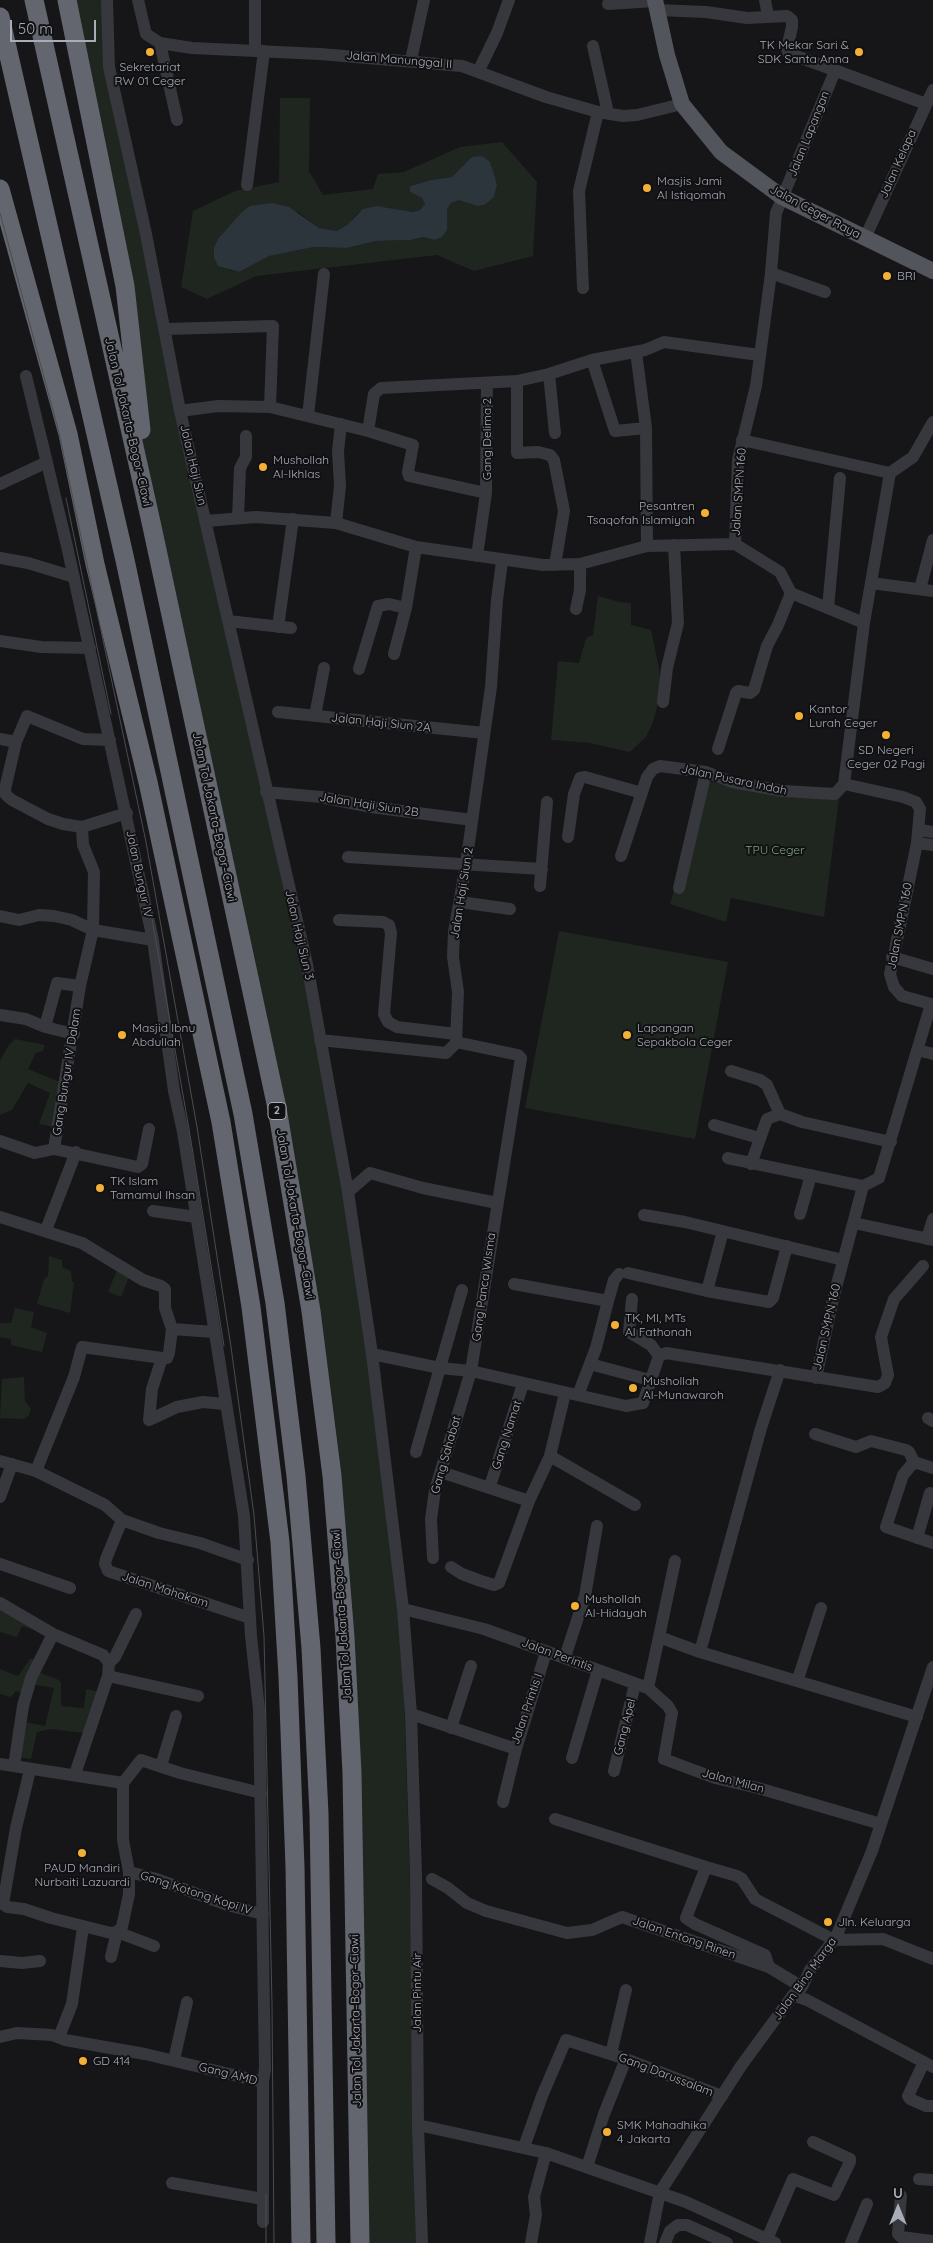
<!DOCTYPE html>
<meta charset="utf-8">
<style>
body{margin:0}
#map{position:relative;width:933px;height:2243px;overflow:hidden;background:#161618;font-family:Quicksand,sans-serif}
canvas{display:block}
.north{position:absolute;left:873px;top:2183px;width:50px;height:50px;-webkit-text-stroke:4px #111113;paint-order:stroke;rotate:0deg;font-size:14px;font-weight:700;line-height:20px;text-align:center;color:#a8adb8}
.north::after{content:'';display:block;margin:auto;width:18px;height:22px;background:#a8adb8;clip-path:polygon(50% 0,100% 100%,50% 72%,0 100%)}
.scale{position:absolute;left:10px;top:20px;width:86px;height:22px;box-sizing:border-box;border:2px solid #a8adb8;border-top:0;padding-left:6px;font-size:15px;line-height:18px;white-space:nowrap;color:#a8adb8;-webkit-text-stroke:4px #111113;paint-order:stroke}
</style>
<div id="map">
<canvas width="933" height="2243"></canvas>
<div class="north">U</div>
<div class="scale">50 m</div>
</div>
<script>
const ctx = document.querySelector('canvas').getContext('2d');
ctx.lineJoin = 'round';
function fillPath(path, color) {
  ctx.fillStyle = color;
  ctx.fill(path, 'evenodd');
}
function shape(rows) {
  const path = new Path2D();
  for (const r of rows) {
    path.moveTo(r[0], r[1]);
    for (let i = 2; i < r.length; i += 2) path.lineTo(r[i], r[i + 1]);
  }
  return path;
}
function strokePath(path, color, width, dash) {
  ctx.strokeStyle = color;
  ctx.lineWidth = width;
  ctx.lineCap = dash ? 'butt' : 'round';
  ctx.setLineDash(dash || []);
  ctx.stroke(path);
}
function drawText(font, color, halo, rows, align = 'center') {
  ctx.font = font + ' Quicksand,sans-serif';
  ctx.lineWidth = 4;
  ctx.setLineDash([]);
  ctx.textBaseline = 'middle';
  ctx.strokeStyle = halo;
  ctx.fillStyle = color;
  for (const [text, x, y, turn = 0] of rows) {
    ctx.save();
    ctx.translate(x, y);
    ctx.rotate((+turn || 0) * Math.PI / 180);
    ctx.textAlign = isNaN(turn) ? turn : align;
    if (halo) ctx.strokeText(text, 0, 0);
    ctx.fillText(text, 0, 0);
    ctx.restore();
  }
}
fillPath(shape([
 [67,0,107,0,109,67,342,1157,401,1594,421,2243,360,2243,345,1637,311,1311,151,522,125,286],
 [280,98,310,98,309,171,323,195,373,189,378,174,404,172,460,147,502,142,537,182,533,256,474,271,437,255,256,276,207,299,181,287,193,211,235,191,279,182],
 [490,162,497,185,494,197,486,204,459,199,451,203,447,210,447,230,441,237,435,240,423,237,411,240,376,241,347,248,314,247,268,256,239,272,228,270,232,224,241,213,298,212,319,228,337,231,348,224,358,213,377,206,413,212,420,210,425,204,422,198,410,192,410,186,431,180,452,177,461,169],
 [598,596,619,602,631,603,631,625,651,630,659,668,661,691,653,722,646,737,630,752,590,743,551,740,558,661,579,663,586,638,593,635],
 [706,781,795,798,839,798,824,917,731,898,726,922,670,904],
 [559,931,728,962,695,1139,525,1108],
 [15,1039,45,1045,43,1051,36,1053,28,1069,62,1083,53,1127,39,1124,50,1093,28,1083,12,1110,0,1115,0,1061,8,1046],
 [49,1256,62,1260,62,1267,71,1271,72,1281,74,1282,70,1313,37,1304,44,1279,48,1276],
 [117,1270,130,1275,121,1297,108,1292],
 [15,1308,34,1312,31,1327,47,1333,42,1352,11,1345,11,1339,0,1337,0,1323,11,1323],
 [24,1377,25,1401,31,1409,29,1415,24,1419,0,1418,2,1379],
 [0,1604,36,1631,22,1626,17,1637,0,1632],
 [38,1658,38,1672,59,1680,61,1684,61,1706,84,1708,86,1689,99,1692,84,1733,51,1729,37,1732,31,1759,17,1757,25,1722,45,1726,54,1688,31,1684,28,1694,16,1691,11,1697,0,1694,0,1669,18,1676,30,1659]
]), '#1e261f');
fillPath(shape([
 [482,156,490,162,495,177,497,185,494,197,486,204,478,206,459,200,451,203,447,210,447,230,442,237,435,240,423,237,411,240,376,241,347,248,314,247,269,256,239,272,218,266,214,257,214,248,218,239,241,213,250,206,272,203,289,207,319,228,337,231,348,224,363,209,377,206,413,212,420,210,425,204,422,198,410,192,410,186,431,180,452,177,472,157]
]), '#2c353c');
strokePath(shape([
 [107,0,109,67,146,234,180,411,307,964,348,1192,372,1354,403,1609,484,1629,648,1688,659,1637,700,1652,917,1717],
 [138,0,146,34,160,43,192,48,320,54,462,66,546,97,598,112,623,116,637,115,682,104],
 [255,0,255,51],
 [765,0,768,16],
 [608,4,655,1],
 [657,10,706,12,747,18,787,16,792,20,792,27,787,48,788,53,926,104],
 [160,43,177,120],
 [593,46,608,113],
 [411,60,424,0],
 [478,72,497,33,509,0],
 [247,185,264,51],
 [865,238,933,90],
 [771,273,825,292],
 [583,288,579,191,598,112],
 [165,329,273,326,270,407],
 [592,360,615,431,646,428,636,352],
 [549,374,555,433],
 [517,381,517,453,538,452,550,455,554,460,564,511,555,565],
 [180,411,218,406,270,407,368,431,413,445,408,472,409,476,486,493],
 [308,416,324,274],
 [646,428,647,546],
 [368,431,374,394,381,388,517,381,549,374,592,360,645,350,664,342,759,355],
 [742,440,890,473],
 [890,473,913,457,933,422],
 [0,484,47,462],
 [238,518,240,468,246,457,246,436],
 [206,521,256,517,336,523,416,547,543,565,580,564,647,546,735,544],
 [336,523,340,486,338,451,341,424],
 [477,556,486,493,487,384],
 [0,558,28,563,74,577],
 [871,583,933,591],
 [920,589,933,540],
 [828,608,840,478],
 [576,609,580,590,580,564],
 [228,621,291,628],
 [864,623,890,473],
 [278,627,293,519],
 [0,641,41,647,90,648],
 [394,654,406,608,416,547],
 [359,669,378,606,389,604,406,608],
 [663,702,667,668,678,623,674,545],
 [278,712,484,733],
 [315,716,324,668],
 [0,739,16,742,5,789,6,795,12,800,48,819,63,824,82,827,127,813],
 [16,742,27,716,83,739,110,740],
 [718,749,736,693,738,691,750,693,754,690,767,646,778,625,791,593],
 [266,792,321,797,371,807,472,820],
 [920,830,933,832],
 [568,837,574,794,580,778,585,777,642,793],
 [917,843,933,845],
 [621,856,647,777,653,769,660,766,706,772,732,782,783,791,835,794,844,784],
 [348,857,542,869],
 [540,886,547,802],
 [679,888,706,772],
 [460,902,510,909],
 [0,916,19,920,39,915,54,916,72,920,93,930,94,872,83,845,82,827],
 [339,920,383,922,389,925,391,933,384,1014,388,1022,397,1027,456,1034],
 [892,957,933,969],
 [0,1015,26,1019,45,1027,57,983,80,986],
 [45,1027,74,1034],
 [320,1040,446,1053,457,1042],
 [917,1050,933,1054],
 [731,1071,760,1080,767,1085,780,1114,802,1122,891,1142],
 [714,1125,759,1138],
 [149,1129,142,1164,138,1167,54,1149,80,986,93,930,153,940],
 [0,1141,35,1153,54,1149],
 [728,1158,863,1186],
 [751,1164,767,1119,780,1114],
 [348,1192,370,1173,423,1188,497,1203],
 [153,1211,196,1217],
 [800,1214,811,1175],
 [644,1215,685,1222,843,1260],
 [0,1217,82,1243,143,1280,161,1286,165,1289,165,1308,172,1329],
 [854,1223,933,1240],
 [46,1230,76,1152],
 [927,1239,933,1219],
 [628,1273,707,1291,769,1302,773,1298,787,1246],
 [514,1284,608,1301,596,1348,578,1395],
 [707,1291,723,1231],
 [632,1299,629,1332,651,1345,659,1356],
 [608,1301,614,1280,619,1274],
 [372,1354,440,1368,471,1371,626,1406,643,1403,659,1356,666,1353,878,1387,885,1383,888,1375,881,1337,894,1299,923,1266],
 [162,1358,167,1358,169,1353,172,1329,214,1332],
 [590,1364,650,1380],
 [816,1378,833,1299,863,1186,879,1178,931,1004,902,996,894,987,890,974,917,843,920,809,916,802,903,797,844,784,864,623,791,593,780,572,735,544,738,460,756,386,771,273,776,213,835,71],
 [928,1418,933,1421],
 [149,1420,177,1407,203,1402,225,1404],
 [815,1434,856,1447,871,1441,906,1450,909,1452,914,1462,933,1468],
 [416,1452,462,1290],
 [550,1456,635,1505],
 [0,1461,36,1471,105,1505,122,1520,159,1533,200,1543,248,1560],
 [914,1462,903,1475,886,1527,933,1543],
 [36,1471,74,1377,82,1347,162,1358,152,1389,149,1420],
 [441,1472,529,1501],
 [490,1486,523,1384],
 [0,1497,12,1464],
 [122,1520,106,1559,105,1564,108,1571,250,1618],
 [917,1538,930,1493],
 [433,1558,431,1519,435,1490,471,1371,521,1058,518,1055,456,1042,458,992,453,957,454,932,466,864,491,687,497,600,502,561],
 [0,1564,70,1588],
 [451,1567,462,1574,481,1581,494,1585,499,1583,529,1501,550,1456,565,1393],
 [0,1603,53,1634,103,1655,109,1663],
 [403,1609,411,1714,416,1875,418,2125,546,2153,686,2202,775,2243],
 [659,1637,675,1561],
 [700,1652,761,1428,780,1370],
 [565,1657,585,1596,597,1526],
 [109,1663,115,1657,136,1614],
 [108,1676,198,1696],
 [798,1679,821,1608],
 [648,1688,668,1706,672,1713,664,1759,715,1778,758,1788,881,1824],
 [411,1714,516,1749],
 [451,1728,471,1666],
 [572,1758,598,1670],
 [0,1764,123,1783],
 [14,1766,23,1706,31,1678,53,1634],
 [161,1766,176,1716],
 [30,1770,16,1828,3,1904,7,1907,24,1909,51,1918,111,1933,117,1932,122,1927,129,1894,129,1872,123,1840,123,1783],
 [614,1771,635,1684],
 [75,1774,108,1676,109,1663],
 [123,1783,141,1760,180,1773,261,1793],
 [503,1802,516,1749,546,1652],
 [555,1819,706,1867,686,1918,695,1924,765,1955,769,1967],
 [706,1867,737,1876,742,1879,755,1899,834,1940,883,1939,933,1959],
 [129,1872,157,1879,227,1905,263,1914],
 [432,1879,448,1888,467,1903,486,1911,567,1933,592,1930,622,1917,769,1967,802,1987],
 [111,1957,117,1932,154,1946],
 [0,1961,22,1963,40,1961],
 [793,1995,807,2000,933,2067],
 [0,2037,17,2033,52,2035,65,2040,145,2054,263,2082,265,2069,259,1709,251,1636,244,1516,183,1132,174,1091,153,940,67,546,26,376],
 [59,2037,72,2004,83,1927],
 [611,2054,626,1990],
 [174,2060,187,2002],
 [924,2062,908,2096,910,2099,926,2106,933,2106],
 [263,2082,263,2222],
 [418,2125,422,2243],
 [524,2147,542,2096,566,2040,626,2059,722,2096],
 [587,2167,604,2114,626,2059],
 [919,2179,933,2180],
 [172,2183,263,2199],
 [901,2196,898,2234,901,2237,933,2241],
 [767,2239,793,2179,834,2195,850,2162,850,2159,813,2142],
 [531,2243,536,2215,534,2197,546,2153],
 [650,2243,660,2192,741,2066,793,1995,802,1987,810,1970,836,1937,872,1851,933,1667],
 [665,2243,670,2231,678,2225,687,2225,727,2243],
 [851,2243,867,2204]
]), '#37383d', 12);
strokePath(shape([
 [655,0,667,55,682,104,721,152,782,197,933,271]
]), '#53555c', 16);
strokePath(shape([
 [34,0,151,522,277,1108,311,1311,332,1476,345,1637,352,1773,360,2243],
 [67,0,125,286,141,430],
 [0,17,125,560,243,1114,275,1303,296,1476,311,1648,319,1814,326,2243],
 [0,189,68,434,95,564,148,782,221,1122,251,1307,280,1542,288,1677,295,1867,301,2243]
]), '#63666e', 19);
strokePath(shape([
 [0,213,59,433,146,842,197,1127,231,1347,254,1515,264,1636,272,2004,274,2243],
 [66,498,111,714],
 [147,890,189,1129,224,1346],
 [266,2243,266,2194]
]), '#4a4c52', 1);
for (const [x, y, r, color] of [
 [150,52,5,"#f2b134"],
 [859,52,5,"#f2b134"],
 [647,188,5,"#f2b134"],
 [887,276,5,"#f2b134"],
 [263,467,5,"#f2b134"],
 [705,513,5,"#f2b134"],
 [799,716,5,"#f2b134"],
 [886,735,5,"#f2b134"],
 [122,1035,5,"#f2b134"],
 [627,1035,5,"#f2b134"],
 [100,1188,5,"#f2b134"],
 [615,1325,5,"#f2b134"],
 [633,1388,5,"#f2b134"],
 [575,1606,5,"#f2b134"],
 [82,1853,5,"#f2b134"],
 [828,1922,5,"#f2b134"],
 [83,2061,5,"#f2b134"],
 [607,2132,5,"#f2b134"]
]) {
  const dot = new Path2D();
  dot.arc(x, y, r, 0, 2 * Math.PI);
  ctx.fillStyle = color;
  ctx.fill(dot);
  strokePath(dot, '#111113', 2);
}
for (const [x, y, w] of [
 [277,1111,18]
]) {
  const box = new Path2D();
  box.roundRect(x - w / 2, y - 8.5, w, 17, 4);
  ctx.fillStyle = '#111113';
  ctx.fill(box);
  strokePath(box, '#a8adb8', 1);
}
drawText('bold 11px', '#a8adb8', null, [
 ["2",277,1111]
]);
drawText('12px', '#a8adb8', '#111113', [
 ["TK Mekar Sari &",849,45,"right"],
 ["SDK Santa Anna",849,59,"right"],
 ["Sekretariat",150,67,"center"],
 ["RW 01 Ceger",150,81,"center"],
 ["Masjis Jami",657,181],
 ["Al Istiqomah",657,195],
 ["BRI",897,276],
 ["Mushollah",273,460],
 ["Al-Ikhlas",273,474],
 ["Pesantren",695,506,"right"],
 ["Tsaqofah Islamiyah",695,520,"right"],
 ["Kantor",809,709],
 ["Lurah Ceger",809,723],
 ["SD Negeri",886,750,"center"],
 ["Ceger 02 Pagi",886,764,"center"],
 ["Masjid Ibnu",132,1028],
 ["Abdullah",132,1042],
 ["Lapangan",637,1028],
 ["Sepakbola Ceger",637,1042],
 ["TK Islam",110,1181],
 ["Tamamul Ihsan",110,1195],
 ["TK, MI, MTs",625,1318],
 ["Al Fathonah",625,1332],
 ["Mushollah",643,1381],
 ["Al-Munawaroh",643,1395],
 ["Mushollah",585,1599],
 ["Al-Hidayah",585,1613],
 ["PAUD Mandiri",82,1868,"center"],
 ["Nurbaiti Lazuardi",82,1882,"center"],
 ["Jln. Keluarga",838,1922],
 ["GD 414",93,2061],
 ["SMK Mahadhika",617,2125],
 ["4 Jakarta",617,2139]
], 'left');
drawText('12px', '#a8adb8', '#111113', [
 ["Jalan Manunggal II",399,60,5],
 ["Jalan Lapangan",809,134,-68],
 ["Jalan Kelapa",898,164,-66],
 ["Jalan Ceger Raya",815,212,28],
 ["Jalan Tol Jakarta–Bogor–Ciawi",128,422,77],
 ["Gang Delima 2",487,439,-90],
 ["Jalan Haji Siun",193,465,77],
 ["Jalan SMPN 160",739,492,-86],
 ["Jalan Haji Siun 2A",381,723,6],
 ["Jalan Pusara Indah",734,780,12],
 ["Jalan Haji Siun 2B",369,805,9],
 ["Jalan Tol Jakarta–Bogor–Ciawi",214,817,78],
 ["Jalan Bungur IV",139,874,78],
 ["Jalan Haji Siun 2",462,893,-81],
 ["Jalan SMPN 160",900,926,-79],
 ["Jalan Haji Siun 3",299,935,77],
 ["Gang Bungur IV Dalam",67,1072,-81],
 ["Jalan Tol Jakarta–Bogor–Ciawi",295,1214,80],
 ["Gang Panca Wisma",484,1287,-82],
 ["Jalan SMPN 160",827,1327,-77],
 ["Gang Namat",507,1435,-72],
 ["Gang Sahabat",446,1455,-74],
 ["Jalan Mahakam",165,1590,18],
 ["Jalan Tol Jakarta–Bogor–Ciawi",342,1616,-94],
 ["Jalan Perintis",557,1655,20],
 ["Jalan Printis I",527,1709,-71],
 ["Gang Apel",625,1727,-76],
 ["Jalan Milan",733,1781,15],
 ["Gang Kotong Kopi IV",196,1893,18],
 ["Jalan Entong Rinen",684,1938,19],
 ["Jalan Bina Marga",805,1979,-54],
 ["Jalan Pintu Air",417,1993,-90],
 ["Jalan Tol Jakarta–Bogor–Ciawi",356,2021,-91],
 ["Gang AMD",228,2074,14],
 ["Gang Darussalam",666,2075,21]
]);
drawText('12px', '#7fa381', '#111113', [
 ["TPU Ceger",775,850]
]);
</script>
